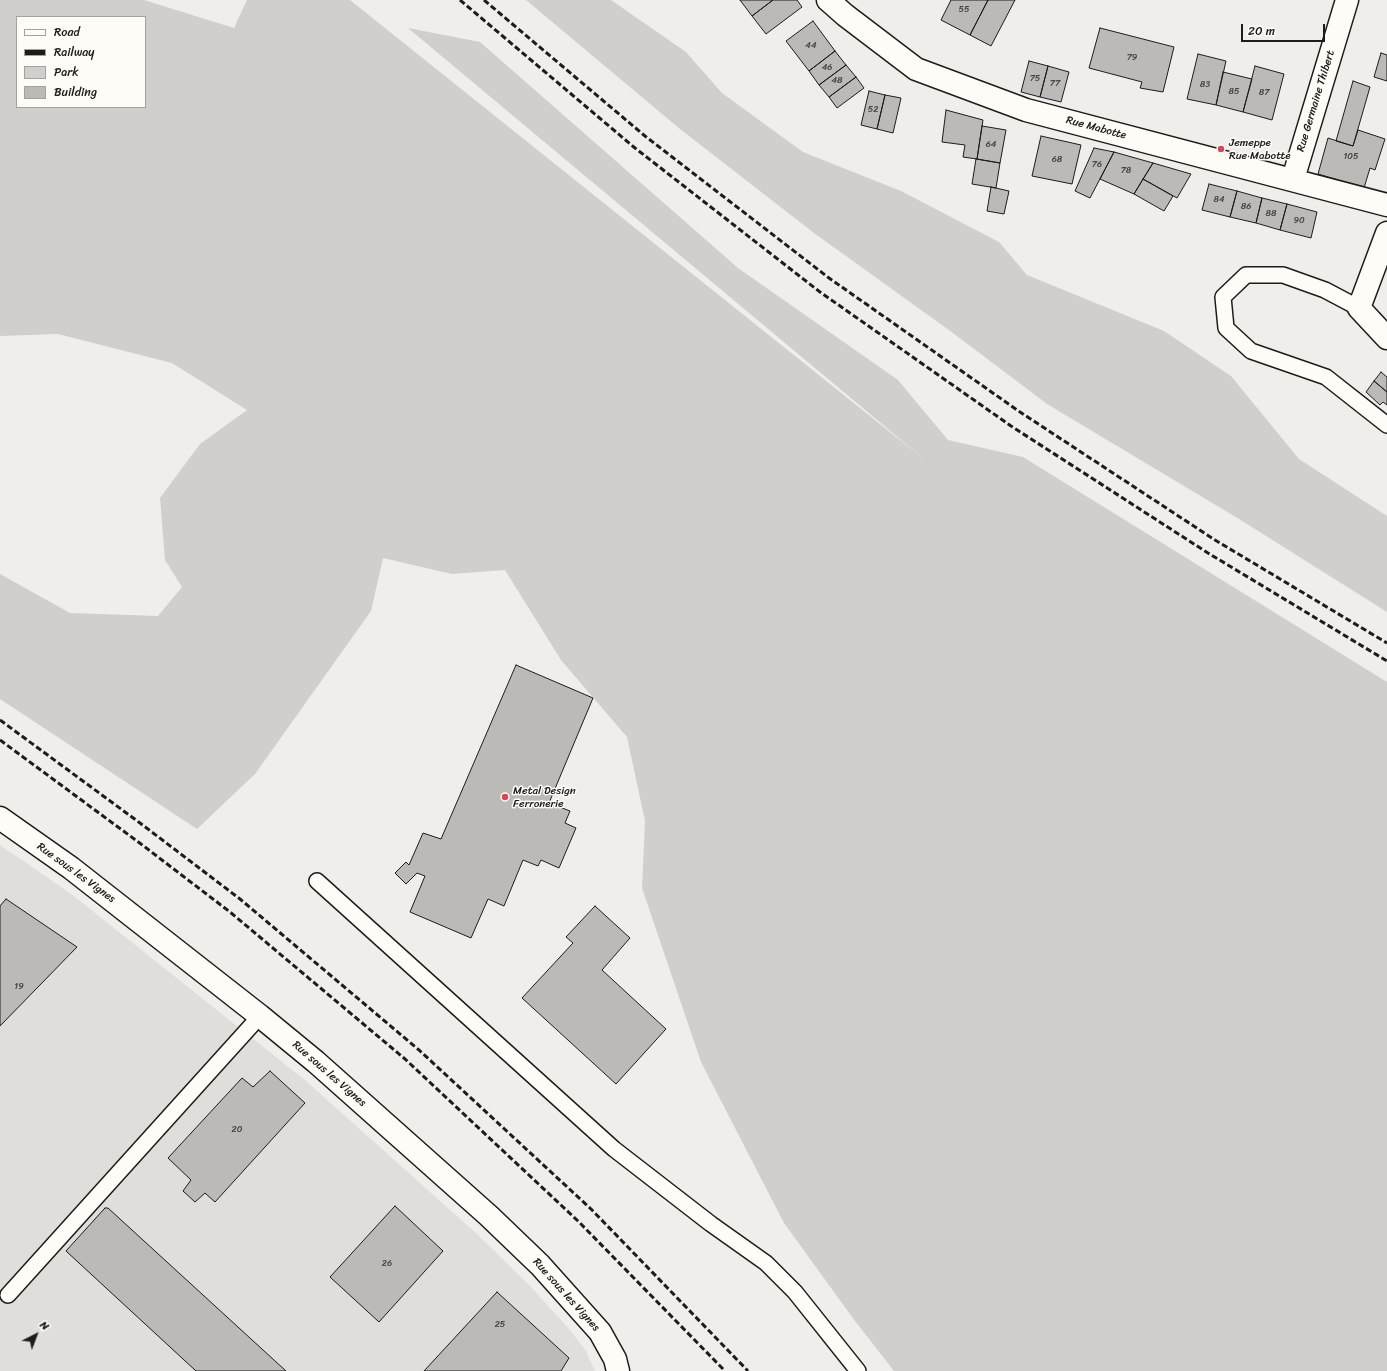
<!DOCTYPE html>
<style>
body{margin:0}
#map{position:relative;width:1387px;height:1371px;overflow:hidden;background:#f0eeea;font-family:Sriracha,sans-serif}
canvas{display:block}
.legend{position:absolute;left:16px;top:16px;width:130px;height:92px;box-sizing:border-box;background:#fdfcf7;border:1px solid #a3a29f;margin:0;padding:5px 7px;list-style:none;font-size:12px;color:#1c1c1c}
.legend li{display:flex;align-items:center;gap:8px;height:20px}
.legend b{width:20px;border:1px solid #a3a29f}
.north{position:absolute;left:16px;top:1315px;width:40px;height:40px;-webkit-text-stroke:3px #fdfcf7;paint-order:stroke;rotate:42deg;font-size:11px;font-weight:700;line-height:16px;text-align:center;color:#1c1c1c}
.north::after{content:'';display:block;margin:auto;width:14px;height:18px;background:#1c1c1c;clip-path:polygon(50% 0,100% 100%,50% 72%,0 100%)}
.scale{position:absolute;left:1241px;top:24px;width:84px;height:18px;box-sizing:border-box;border:2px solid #1c1c1c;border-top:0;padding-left:5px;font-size:12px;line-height:14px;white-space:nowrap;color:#1c1c1c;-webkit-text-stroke:3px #fdfcf7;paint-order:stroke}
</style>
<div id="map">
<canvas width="1387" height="1371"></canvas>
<ul class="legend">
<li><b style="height:5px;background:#fdfcf7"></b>Road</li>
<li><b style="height:5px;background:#1c1c1c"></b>Railway</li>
<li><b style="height:11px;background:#d0cfcc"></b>Park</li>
<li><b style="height:11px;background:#bbbab6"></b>Building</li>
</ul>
<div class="north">N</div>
<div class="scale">20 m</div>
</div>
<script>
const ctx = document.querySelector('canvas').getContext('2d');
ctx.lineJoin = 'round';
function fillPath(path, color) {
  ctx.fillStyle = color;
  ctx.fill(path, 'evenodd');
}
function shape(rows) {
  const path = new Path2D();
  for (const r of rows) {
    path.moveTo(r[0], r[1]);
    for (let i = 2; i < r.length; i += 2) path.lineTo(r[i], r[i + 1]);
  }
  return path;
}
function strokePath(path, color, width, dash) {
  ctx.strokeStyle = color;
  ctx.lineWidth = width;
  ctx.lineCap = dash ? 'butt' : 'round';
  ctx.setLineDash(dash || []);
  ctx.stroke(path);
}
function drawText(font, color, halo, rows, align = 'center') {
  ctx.font = font + ' Sriracha,sans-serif';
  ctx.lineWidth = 3;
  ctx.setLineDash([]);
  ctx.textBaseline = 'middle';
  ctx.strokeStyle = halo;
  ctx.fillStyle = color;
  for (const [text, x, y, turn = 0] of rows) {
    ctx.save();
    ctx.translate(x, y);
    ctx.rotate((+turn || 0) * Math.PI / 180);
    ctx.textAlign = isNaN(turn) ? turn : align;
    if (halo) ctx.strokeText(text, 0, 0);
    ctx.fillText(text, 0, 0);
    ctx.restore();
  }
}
fillPath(shape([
 [0,845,70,893,306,1081,477,1234,530,1286,570,1330,586,1351,595,1371,0,1371]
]), '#e0deda');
fillPath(shape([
 [0,0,144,0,234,28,247,0,350,0,925,460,408,28,480,42,738,268,898,380,948,440,1023,457,1387,682,1387,1371,894,1371,855,1321,784,1223,701,1062,642,888,645,821,627,737,561,660,505,570,452,574,383,558,371,611,255,774,197,829,0,699,0,574,70,613,158,616,182,587,165,560,160,498,200,444,247,410,172,363,58,334,0,336],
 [17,17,145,17,145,107,17,107],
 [526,0,611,0,686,52,722,93,803,152,901,191,999,242,1027,275,1164,331,1231,376,1299,459,1387,516,1387,612,1239,519,1047,404,953,333,814,233,680,129]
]), '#d0cfcc');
const building = shape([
 [740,0,773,0,752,16,740,0],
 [773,0,797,0,802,7,766,34,752,16,773,0],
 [951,0,988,0,970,35,941,20,951,0],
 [988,0,1015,0,991,46,970,35,988,0],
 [813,21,835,51,809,71,786,41,813,21],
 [1100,28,1174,47,1163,92,1140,88,1142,82,1089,68,1100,28],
 [835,51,846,65,819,85,809,71,835,51],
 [1381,53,1387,55,1387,81,1374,77,1381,53],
 [1198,54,1226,61,1216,105,1187,99,1198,54],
 [1029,61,1048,66,1040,97,1021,92,1029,61],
 [846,65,856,77,829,97,819,85,846,65],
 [1048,66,1069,72,1061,102,1040,97,1048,66],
 [1255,66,1284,74,1272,120,1243,112,1255,66],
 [1223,72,1252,79,1243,112,1216,105,1223,72],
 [856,77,864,88,837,108,829,97,856,77],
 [1353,81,1370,87,1353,146,1336,141,1353,81],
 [869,91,885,95,877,129,861,125,869,91],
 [885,95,901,98,893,133,877,129,885,95],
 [946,110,983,120,977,159,963,157,965,145,942,142,946,110],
 [982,126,1006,130,1000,163,977,159,982,126],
 [1358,130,1385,139,1375,170,1370,168,1364,188,1318,174,1328,138,1353,146,1358,130],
 [1041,136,1081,145,1072,184,1032,176,1041,136],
 [1094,148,1114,152,1090,198,1075,191,1094,148],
 [1114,152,1153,163,1134,194,1100,179,1114,152],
 [976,159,1000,163,996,188,972,184,976,159],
 [1153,163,1191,174,1177,198,1143,179,1153,163],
 [1143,179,1173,196,1164,211,1134,194,1143,179],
 [1209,184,1237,191,1230,217,1202,210,1209,184],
 [991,187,1009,191,1004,214,987,211,991,187],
 [1237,191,1262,198,1256,223,1230,217,1237,191],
 [1262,198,1287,204,1280,230,1256,223,1262,198],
 [1287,204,1317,212,1311,238,1280,230,1287,204],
 [1381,372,1387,377,1387,392,1374,381,1381,372],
 [1374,381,1387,392,1387,405,1383,402,1380,405,1366,392,1374,381],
 [516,665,593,698,549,803,570,811,565,823,576,828,559,868,541,860,538,866,523,860,504,906,488,899,471,938,410,912,425,876,417,873,406,884,395,873,406,862,409,865,423,833,441,839,516,665],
 [6,899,77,947,0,1026,0,906,6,899],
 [595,906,630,938,602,970,666,1029,616,1084,522,998,573,943,566,937,595,906],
 [270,1071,305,1103,215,1202,205,1193,195,1202,183,1191,191,1180,168,1158,242,1078,253,1087,270,1071],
 [395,1206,443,1251,379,1322,330,1277,395,1206],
 [105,1208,108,1208,286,1371,196,1371,66,1251,105,1208],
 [497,1292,569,1358,561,1371,424,1371,497,1292]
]);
fillPath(building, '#bbbab6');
strokePath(building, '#1c1c1c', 1);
const lane = shape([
 [1359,308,1325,290,1283,275,1246,275,1223,297,1226,328,1251,351,1326,377,1387,425],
 [317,881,614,1149,711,1224,766,1263,795,1292,858,1371],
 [8,1295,260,1016]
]);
const street = shape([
 [828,0,845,15,916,69,1026,110,1387,205],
 [1293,179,1347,0],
 [1387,233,1359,308,1387,338]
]);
const secondary = shape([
 [0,818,71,868,260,1016,316,1062,489,1216,540,1265,600,1332,615,1359,618,1371]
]);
strokePath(lane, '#1c1c1c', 18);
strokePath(street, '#1c1c1c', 25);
strokePath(secondary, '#1c1c1c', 25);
strokePath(lane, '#fdfcf7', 15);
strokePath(street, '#fdfcf7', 22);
strokePath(secondary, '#fdfcf7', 22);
strokePath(shape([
 [460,0,635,148,820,292,1011,426,1208,553,1387,661],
 [484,0,645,136,829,278,1020,412,1215,540,1387,643],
 [0,720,140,823,240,899,419,1050,591,1209,748,1371],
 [0,740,141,844,230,912,405,1059,578,1221,725,1371]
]), '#1c1c1c', 3, [6, 3]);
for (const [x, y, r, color] of [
 [1221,149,4,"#d1495b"],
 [505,797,4,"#d1495b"]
]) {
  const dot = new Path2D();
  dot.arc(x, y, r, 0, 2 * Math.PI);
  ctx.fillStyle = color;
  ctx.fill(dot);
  strokePath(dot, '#fdfcf7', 1.5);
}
drawText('9px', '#444442', null, [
 ["55",964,10],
 ["44",811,46],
 ["79",1132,58],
 ["46",827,68],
 ["75",1035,79],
 ["48",837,81],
 ["77",1055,84],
 ["83",1205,85],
 ["85",1234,92],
 ["87",1264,93],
 ["52",873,110],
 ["64",991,145],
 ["105",1351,157],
 ["68",1057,160],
 ["76",1097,165],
 ["78",1126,171],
 ["84",1219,200],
 ["86",1246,207],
 ["88",1271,214],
 ["90",1299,221],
 ["19",19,987],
 ["20",237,1130],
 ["26",387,1264],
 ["25",500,1325]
]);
drawText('11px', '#1c1c1c', '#fdfcf7', [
 ["Rue Germaine Thibert",1316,101,-73],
 ["Rue Mabotte",1096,128,15],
 ["Rue sous les Vignes",76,873,36],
 ["Rue sous les Vignes",329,1074,41],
 ["Rue sous les Vignes",566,1295,48]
]);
drawText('11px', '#1c1c1c', '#fdfcf7', [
 ["Jemeppe",1229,143],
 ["Rue Mabotte",1229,156],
 ["Metal Design",513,791],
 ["Ferronerie",513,804]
], 'left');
</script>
